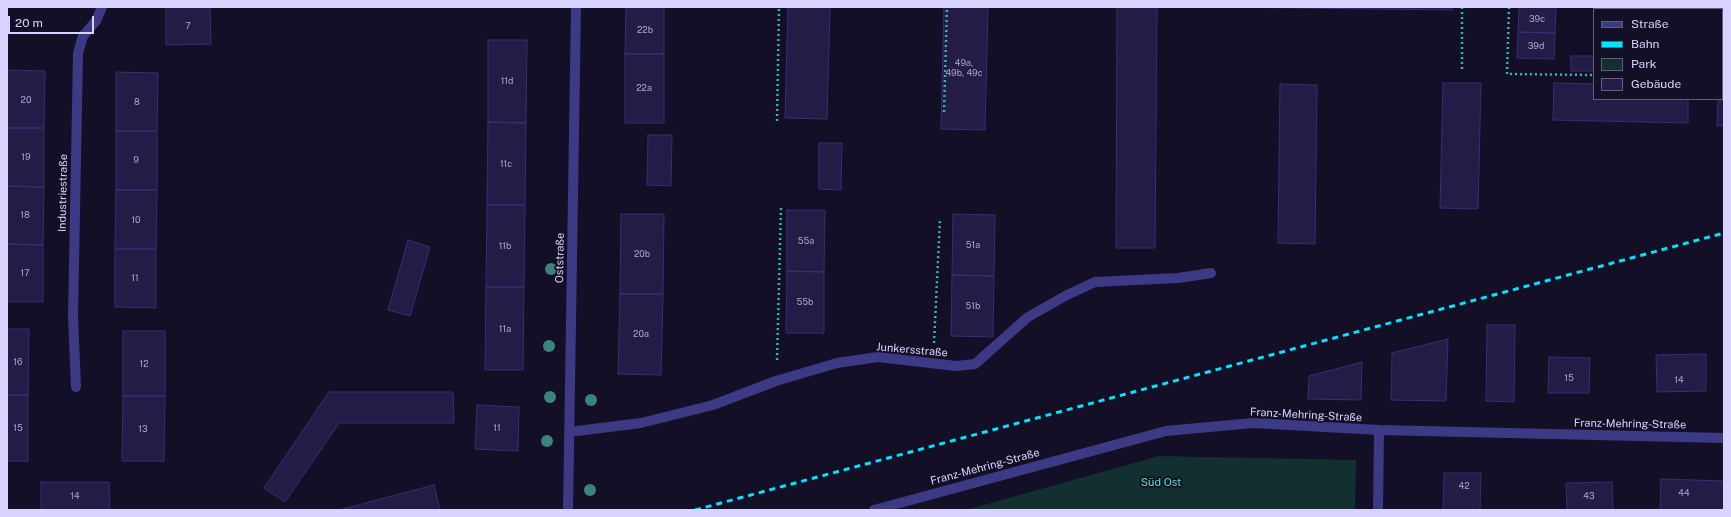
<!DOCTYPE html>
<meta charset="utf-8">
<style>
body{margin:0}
#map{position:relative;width:1731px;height:517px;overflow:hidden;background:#130f26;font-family:"Public Sans",sans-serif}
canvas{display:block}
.frame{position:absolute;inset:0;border:8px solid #d9d4ff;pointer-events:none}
.legend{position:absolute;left:1593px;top:8px;width:130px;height:92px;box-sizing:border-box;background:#130f26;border:1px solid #625e7d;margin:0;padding:5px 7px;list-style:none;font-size:12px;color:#d9d4ff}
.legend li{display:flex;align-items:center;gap:8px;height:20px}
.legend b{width:20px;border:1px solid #625e7d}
.scale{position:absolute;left:8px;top:16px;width:86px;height:18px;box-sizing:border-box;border:2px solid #d9d4ff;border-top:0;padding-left:5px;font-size:12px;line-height:14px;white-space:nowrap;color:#d9d4ff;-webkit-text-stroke:3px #130f26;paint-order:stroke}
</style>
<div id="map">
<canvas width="1731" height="517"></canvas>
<div class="frame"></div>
<ul class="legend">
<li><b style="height:5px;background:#3d3a85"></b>Straße</li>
<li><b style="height:5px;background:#00e5ff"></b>Bahn</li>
<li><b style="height:11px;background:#12302f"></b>Park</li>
<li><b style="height:11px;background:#241b47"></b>Gebäude</li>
</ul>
<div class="scale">20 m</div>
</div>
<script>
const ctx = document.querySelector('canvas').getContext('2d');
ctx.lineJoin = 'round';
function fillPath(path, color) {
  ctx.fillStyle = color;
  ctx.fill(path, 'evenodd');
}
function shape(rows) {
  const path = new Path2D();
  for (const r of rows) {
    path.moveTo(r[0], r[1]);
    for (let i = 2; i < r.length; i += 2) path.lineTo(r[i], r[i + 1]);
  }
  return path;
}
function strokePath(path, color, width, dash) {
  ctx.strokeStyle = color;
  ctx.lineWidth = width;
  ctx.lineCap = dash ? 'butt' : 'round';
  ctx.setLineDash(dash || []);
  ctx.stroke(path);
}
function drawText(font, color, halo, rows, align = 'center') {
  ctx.font = font + ' "Public Sans",sans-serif';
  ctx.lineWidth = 3.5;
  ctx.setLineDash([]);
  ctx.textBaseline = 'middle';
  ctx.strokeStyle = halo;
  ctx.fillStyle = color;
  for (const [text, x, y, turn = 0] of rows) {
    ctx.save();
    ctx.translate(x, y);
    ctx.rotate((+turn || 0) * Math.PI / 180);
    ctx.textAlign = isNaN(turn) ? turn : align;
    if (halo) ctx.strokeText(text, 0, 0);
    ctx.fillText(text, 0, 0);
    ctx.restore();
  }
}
fillPath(shape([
 [1159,456,1356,460,1355,510,966,510]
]), '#12302f');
const building = shape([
 [166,7,210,7,211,44,166,45,166,7],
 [626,7,664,7,664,54,625,54,626,7],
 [788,7,830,7,827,119,785,118,788,7],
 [944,7,988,7,985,130,941,129,944,7],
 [1117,7,1157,7,1155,248,1116,248,1117,7],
 [1225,7,1452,7,1452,10,1225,7],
 [1519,7,1556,7,1555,33,1518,32,1519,7],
 [1680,7,1719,7,1719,9,1680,9,1680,7],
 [1518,32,1555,33,1554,59,1517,58,1518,32],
 [488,40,527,40,526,123,488,122,488,40],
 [625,54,664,54,664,123,625,123,625,54],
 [1571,56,1594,56,1594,71,1571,71,1571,56],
 [7,70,45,71,44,128,7,128,7,70],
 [116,72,158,73,157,131,116,131,116,72],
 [1443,83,1481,83,1478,209,1440,208,1443,83],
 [1554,83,1594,84,1594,99,1688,99,1688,123,1553,120,1554,83],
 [1280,84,1317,85,1315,244,1278,243,1280,84],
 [1722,87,1724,87,1724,126,1717,126,1718,99,1722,99,1722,87],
 [488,122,526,123,525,205,487,205,488,122],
 [7,128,44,128,44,187,7,186,7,128],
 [116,131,157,131,157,190,116,190,116,131],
 [648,135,672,135,671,186,647,185,648,135],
 [819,143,842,143,841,190,819,189,819,143],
 [7,186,44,187,43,245,7,244,7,186],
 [116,190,157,190,156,249,115,249,116,190],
 [487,205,525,205,524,287,486,287,487,205],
 [787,210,825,210,824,272,787,271,787,210],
 [621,214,664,214,663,294,620,294,621,214],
 [953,214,995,215,994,276,952,275,953,214],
 [408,240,430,247,410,316,388,310,408,240],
 [7,244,43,245,43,302,7,302,7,244],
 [115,249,156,249,156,308,115,307,115,249],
 [787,271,824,272,824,333,786,333,787,271],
 [952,275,994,276,993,337,951,336,952,275],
 [486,287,524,287,523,370,485,370,486,287],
 [620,294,663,294,661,375,618,374,620,294],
 [1487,325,1515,325,1514,402,1486,401,1487,325],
 [7,329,29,329,28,395,7,395,7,329],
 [123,331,165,331,165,396,123,396,123,331],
 [1448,339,1446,401,1391,400,1392,353,1448,339],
 [1706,354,1706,391,1657,392,1656,355,1706,354],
 [1549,357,1590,358,1589,393,1548,393,1549,357],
 [1362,362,1361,400,1308,399,1309,376,1362,362],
 [329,392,453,392,454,423,339,423,285,502,264,488,329,392],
 [7,395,28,395,28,461,7,461,7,395],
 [123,396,165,396,164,461,122,461,123,396],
 [477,405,519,407,518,451,475,449,477,405],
 [1444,473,1481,473,1480,510,1443,510,1444,473],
 [1661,479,1724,481,1724,510,1660,510,1661,479],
 [41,482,109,482,110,510,41,510,41,482],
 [1612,482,1613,510,1567,510,1566,483,1612,482],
 [434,485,440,510,339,510,434,485]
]);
fillPath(building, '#241b47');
strokePath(building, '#3b2d73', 1);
strokePath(shape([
 [1462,7,1462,71],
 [1509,7,1507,74,1594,75],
 [1673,9,1674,7],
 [1722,76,1724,76],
 [944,112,947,7],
 [777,121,779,7],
 [934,343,940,219],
 [777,360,781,207]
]), '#2fb8b0', 2.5, [2, 3]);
strokePath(shape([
 [76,387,73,317,78,53,83,36,96,21,102,7],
 [569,432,641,423,713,405,776,381,837,363,878,357,956,366,975,364,1028,317,1067,295,1095,282,1178,278,1211,273],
 [568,510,576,7],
 [874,510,1166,431,1253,423,1379,430,1724,438],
 [1378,510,1379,430]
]), '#3d3a85', 10);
strokePath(shape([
 [695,510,1724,233]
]), '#00e5ff', 3, [6, 5]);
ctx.fillStyle = '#3d827b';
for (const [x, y] of [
 [551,269],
 [549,346],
 [550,397],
 [591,400],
 [547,441],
 [590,490]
]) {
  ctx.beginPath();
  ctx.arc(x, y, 6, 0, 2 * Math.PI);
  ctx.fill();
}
drawText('9px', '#aca6d1', null, [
 ["39c",1537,19],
 ["7",188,26],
 ["22b",645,30],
 ["39d",1536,46],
 ["49a,",964,63],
 ["49b, 49c",964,73],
 ["11d",507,81],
 ["22a",644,88],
 ["20",26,100],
 ["8",137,102],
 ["19",26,157],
 ["9",136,160],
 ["11c",506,164],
 ["18",25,215],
 ["10",136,220],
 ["55a",806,241],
 ["51a",973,245],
 ["11b",505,246],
 ["20b",642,254],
 ["17",25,273],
 ["11",135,278],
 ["55b",805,302],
 ["51b",973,306],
 ["11a",505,329],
 ["20a",641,334],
 ["16",18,362],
 ["12",144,364],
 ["15",1569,378],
 ["14",1679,380],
 ["15",18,428],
 ["11",497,428],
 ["13",143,429],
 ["42",1464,486],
 ["44",1684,493],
 ["14",75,496],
 ["43",1589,496]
]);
drawText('11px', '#d9d4ff', '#130f26', [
 ["Industriestraße",63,193,-89],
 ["Oststraße",560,258,-89],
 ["Junkersstraße",912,350,5],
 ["Franz-Mehring-Straße",1306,415,3],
 ["Franz-Mehring-Straße",1630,424,1],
 ["Franz-Mehring-Straße",985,467,-15]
]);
drawText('11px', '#5fe0c0', '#130f26', [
 ["Süd Ost",1161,483]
]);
</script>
